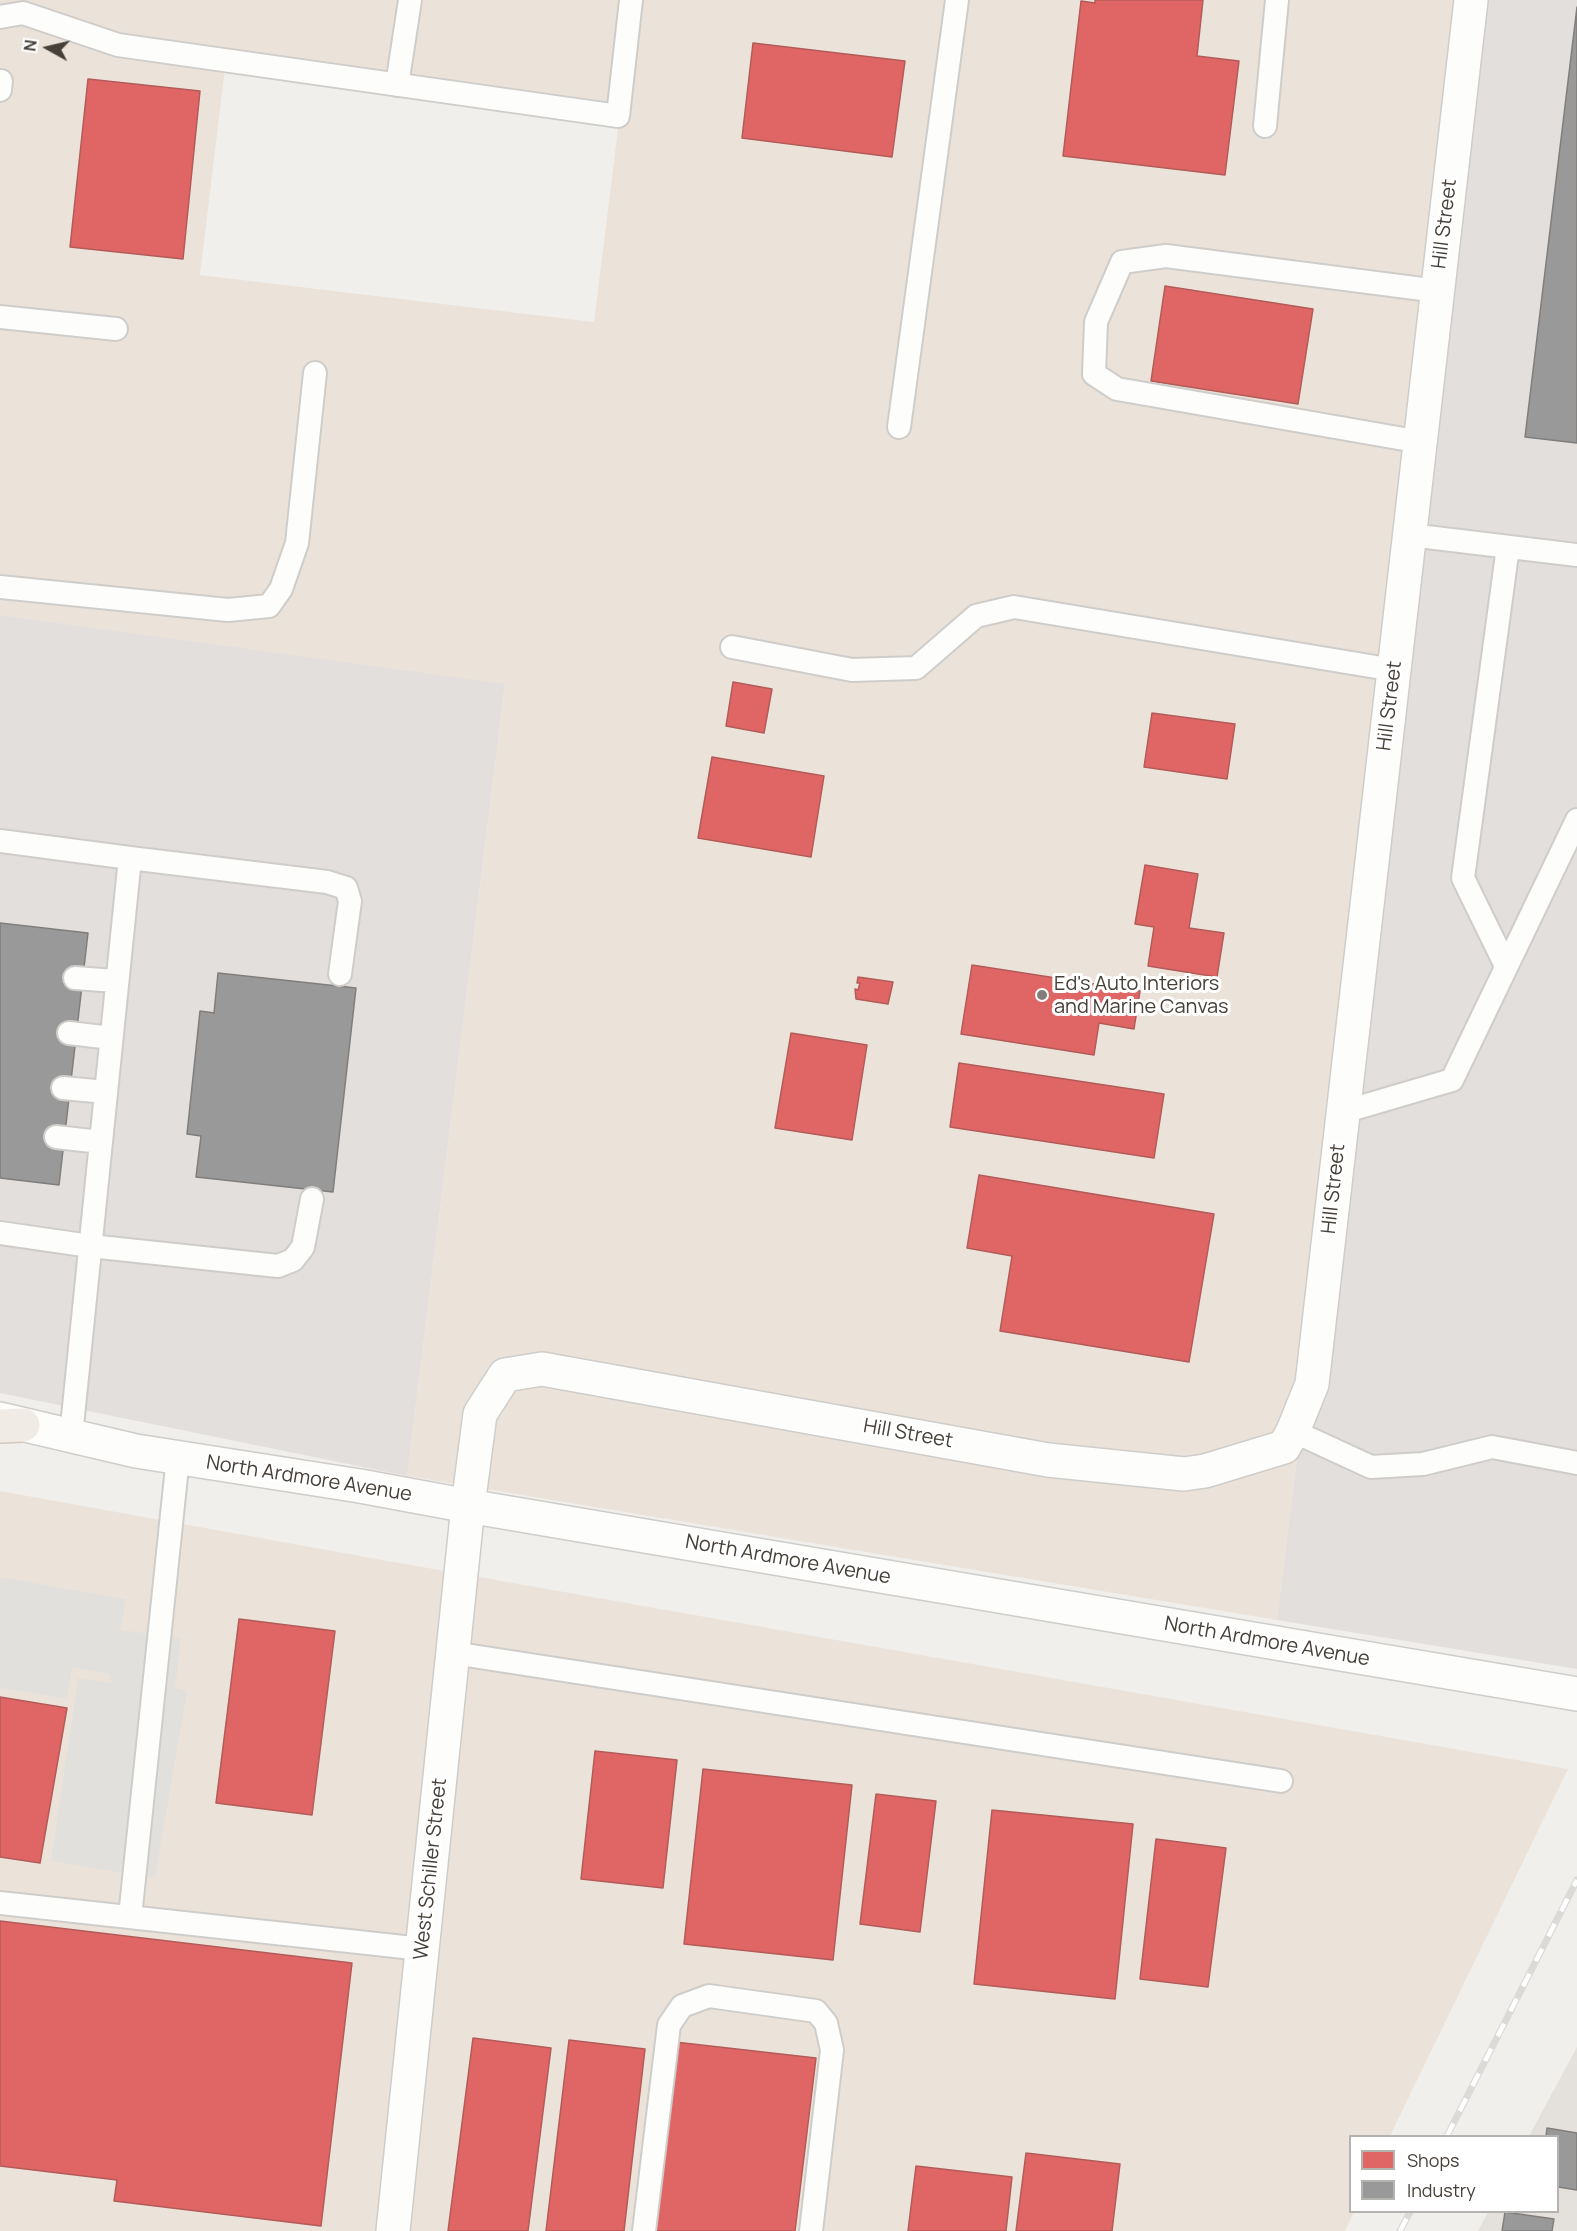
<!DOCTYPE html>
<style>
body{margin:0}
#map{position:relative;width:1577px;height:2231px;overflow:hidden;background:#f1efec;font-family:Manrope,sans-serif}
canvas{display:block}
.legend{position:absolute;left:1349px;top:2135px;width:210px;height:78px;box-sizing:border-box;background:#fff;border:2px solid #b5b3b0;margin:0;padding:8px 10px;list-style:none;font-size:18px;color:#464039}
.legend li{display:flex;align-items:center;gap:12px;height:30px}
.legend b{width:30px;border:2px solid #b5b3b0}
.north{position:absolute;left:18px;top:18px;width:60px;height:60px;-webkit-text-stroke:4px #fff;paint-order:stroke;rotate:278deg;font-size:16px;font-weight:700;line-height:24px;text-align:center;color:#464039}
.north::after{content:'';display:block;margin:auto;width:21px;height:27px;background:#464039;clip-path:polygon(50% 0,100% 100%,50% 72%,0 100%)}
</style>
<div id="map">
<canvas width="1577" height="2231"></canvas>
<ul class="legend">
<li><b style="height:16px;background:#e06666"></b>Shops</li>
<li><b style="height:16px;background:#999"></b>Industry</li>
</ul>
<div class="north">N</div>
</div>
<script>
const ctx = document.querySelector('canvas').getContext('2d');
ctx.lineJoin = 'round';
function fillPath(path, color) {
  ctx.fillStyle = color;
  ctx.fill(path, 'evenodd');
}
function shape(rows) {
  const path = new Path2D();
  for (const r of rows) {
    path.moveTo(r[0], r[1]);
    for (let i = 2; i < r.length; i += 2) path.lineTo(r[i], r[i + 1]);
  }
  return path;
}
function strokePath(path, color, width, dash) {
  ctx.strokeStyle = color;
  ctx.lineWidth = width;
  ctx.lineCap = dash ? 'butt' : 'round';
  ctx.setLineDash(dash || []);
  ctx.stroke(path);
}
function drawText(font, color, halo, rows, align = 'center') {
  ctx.font = font + ' Manrope,sans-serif';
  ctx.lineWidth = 6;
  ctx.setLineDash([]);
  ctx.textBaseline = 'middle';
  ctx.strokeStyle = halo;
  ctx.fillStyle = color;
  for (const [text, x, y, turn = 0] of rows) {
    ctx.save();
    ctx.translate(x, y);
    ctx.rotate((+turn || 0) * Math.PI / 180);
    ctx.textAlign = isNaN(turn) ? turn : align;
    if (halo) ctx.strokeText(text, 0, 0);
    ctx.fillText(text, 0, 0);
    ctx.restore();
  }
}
fillPath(shape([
 [1577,2047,1577,2231,1478,2231,1488,2212,1558,2212,1558,2136,1529,2136]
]), '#e4e0db');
fillPath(shape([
 [0,0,1478,0,1277,1620,407,1476,505,685,0,615,0,19,225,68,200,275,594,322,620,112,124,39,0,15],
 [0,1491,377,1559,1568,1769,1390,2136,1350,2136,1350,2212,1354,2212,1345,2231,0,2231]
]), '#ebe3da');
fillPath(shape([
 [1478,0,1577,0,1577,1669,1277,1620],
 [0,615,505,684,407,1476,0,1393]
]), '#e2dfdc');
fillPath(shape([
 [0,1577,126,1599,121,1630,181,1638,175,1688,187,1691,155,1878,51,1861,78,1678,112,1683,109,1674,72,1667,67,1699,0,1688]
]), '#e2e0dd');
const shops = shape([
 [1095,0,1203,0,1197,56,1239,61,1225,175,1063,156,1081,1,1095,3,1095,0],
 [753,43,905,61,892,157,742,138,753,43],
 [88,79,200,91,183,259,70,247,88,79],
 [1165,286,1313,309,1298,404,1151,381,1165,286],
 [733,682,772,689,764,733,726,726,733,682],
 [1152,713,1235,724,1227,779,1144,767,1152,713],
 [712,757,824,776,811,857,698,838,712,757],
 [1145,865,1198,874,1189,928,1224,933,1217,977,1148,966,1154,927,1135,924,1145,865],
 [972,965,1140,991,1134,1029,1099,1023,1094,1055,961,1034,972,965],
 [858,977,893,982,888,1004,856,999,855,989,858,990,860,983,857,983,858,977],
 [791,1033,867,1045,852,1140,775,1128,791,1033],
 [959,1063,1164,1094,1154,1158,950,1127,959,1063],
 [979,1175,1214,1214,1189,1362,1000,1331,1012,1256,967,1248,979,1175],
 [239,1619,335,1631,312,1815,216,1803,239,1619],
 [0,1697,67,1708,40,1863,0,1857,0,1697],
 [595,1751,677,1760,663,1888,581,1879,595,1751],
 [703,1769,852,1785,833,1960,684,1944,703,1769],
 [876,1794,936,1801,920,1932,860,1924,876,1794],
 [992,1810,1133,1824,1115,1999,974,1984,992,1810],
 [1156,1839,1226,1848,1208,1987,1140,1979,1156,1839],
 [0,1921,352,1963,321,2226,114,2201,117,2180,0,2166,0,1921],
 [473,2038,551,2048,528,2231,448,2231,473,2038],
 [569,2040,645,2049,624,2231,546,2231,569,2040],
 [675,2042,816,2058,795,2231,652,2231,675,2042],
 [1026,2153,1120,2164,1112,2231,1016,2231,1026,2153],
 [916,2166,1012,2177,1006,2231,908,2231,916,2166]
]);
fillPath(shops, '#e06666');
strokePath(shops, '#b25b58', 1.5);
const industry = shape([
 [1577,7,1577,443,1525,437,1577,7],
 [0,923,88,933,59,1185,0,1178,0,923],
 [218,973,356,988,333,1192,196,1177,201,1136,187,1134,200,1011,214,1013,218,973],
 [1547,2128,1577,2133,1577,2190,1558,2187,1558,2136,1546,2136,1547,2128],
 [1505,2212,1554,2219,1552,2231,1502,2231,1505,2212]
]);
fillPath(industry, '#999');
strokePath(industry, '#807e7c', 1.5);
const lane = shape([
 [0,17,23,13,118,45,618,116,631,0],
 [397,85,410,0],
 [0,90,1,81],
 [1265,126,1277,0],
 [0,317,116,329],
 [899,427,957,0],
 [1421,442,1117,389,1094,374,1096,322,1122,262,1166,256,1438,291],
 [1410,535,1577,555],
 [0,587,228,610,269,606,281,589,297,543,315,373],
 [732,647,852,670,916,668,976,616,1014,607,1394,670],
 [0,841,130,858],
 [1506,966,1463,878,1508,547],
 [75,978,116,981],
 [69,1033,111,1038],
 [63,1088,106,1092],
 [1343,1112,1452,1080,1577,820],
 [56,1137,101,1142],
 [0,1233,90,1246,278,1266,293,1260,303,1247,312,1199],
 [1293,1431,1371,1467,1423,1464,1492,1447,1577,1463],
 [71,1436,130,858,327,882,346,888,350,901,340,974],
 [453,1653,1281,1781],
 [0,1903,422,1949],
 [130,1917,178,1457],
 [644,2231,669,2025,682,2006,709,1996,816,2011,826,2023,832,2050,811,2231]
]);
const street = shape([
 [0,1419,136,1451,360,1486,468,1506,1577,1694],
 [393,2231,468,1506,480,1414,505,1375,542,1369,1048,1460,1184,1474,1205,1471,1284,1447,1293,1431,1312,1384,1471,0]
]);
const primary = shape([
 [0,1426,23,1425]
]);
strokePath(lane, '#cfcdca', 26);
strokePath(street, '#cfcdca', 36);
strokePath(primary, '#d1c9bc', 36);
strokePath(lane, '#fdfdfc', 22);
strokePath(street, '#fdfdfc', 33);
strokePath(primary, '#f0ece5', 33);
const rail = shape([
 [1447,2136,1577,1880],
 [1400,2231,1410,2212]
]);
strokePath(rail, '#dadad9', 7);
strokePath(rail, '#fff', 4.5, [14]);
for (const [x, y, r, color] of [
 [1042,995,6,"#827d78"]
]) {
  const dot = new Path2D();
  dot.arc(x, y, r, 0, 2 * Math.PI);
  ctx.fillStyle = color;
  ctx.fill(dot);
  strokePath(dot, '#fff', 2);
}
drawText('20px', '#464039', '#fff', [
 ["Hill Street",1445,224,-83],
 ["Hill Street",1390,706,-83],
 ["Hill Street",1334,1189,-84],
 ["Hill Street",908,1434,10],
 ["North Ardmore Avenue",309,1479,9],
 ["North Ardmore Avenue",788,1560,10],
 ["North Ardmore Avenue",1267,1642,10],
 ["West Schiller Street",431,1869,-84]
]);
drawText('20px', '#464039', '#fff', [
 ["Ed's Auto Interiors",1054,984],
 ["and Marine Canvas",1054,1007]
], 'left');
</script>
